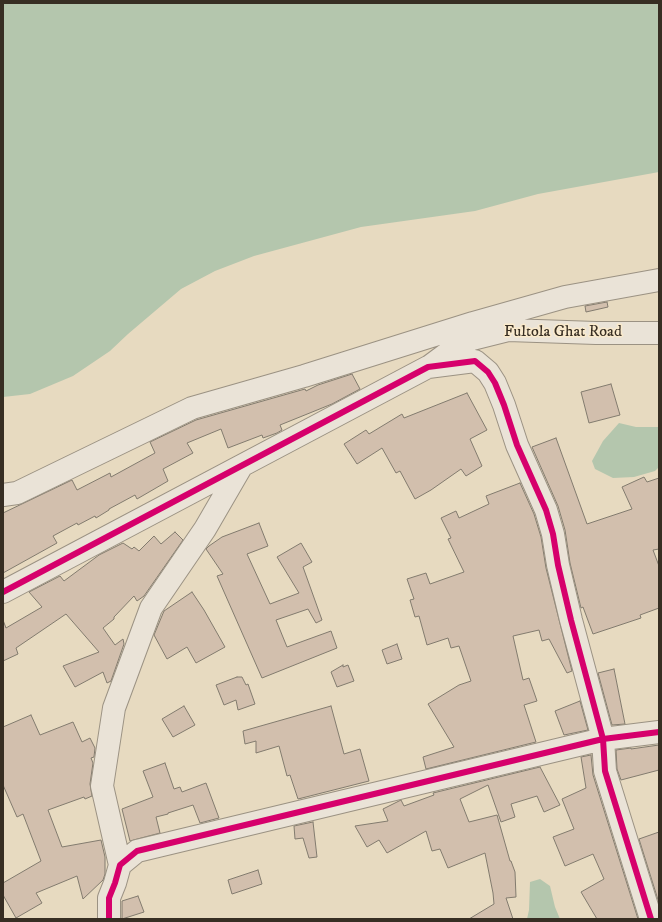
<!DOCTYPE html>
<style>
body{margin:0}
#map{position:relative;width:662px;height:922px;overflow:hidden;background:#e7dac0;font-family:"IM FELL DW Pica",serif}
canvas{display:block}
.frame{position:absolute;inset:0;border:4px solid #372e23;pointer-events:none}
</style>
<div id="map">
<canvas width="662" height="922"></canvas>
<div class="frame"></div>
</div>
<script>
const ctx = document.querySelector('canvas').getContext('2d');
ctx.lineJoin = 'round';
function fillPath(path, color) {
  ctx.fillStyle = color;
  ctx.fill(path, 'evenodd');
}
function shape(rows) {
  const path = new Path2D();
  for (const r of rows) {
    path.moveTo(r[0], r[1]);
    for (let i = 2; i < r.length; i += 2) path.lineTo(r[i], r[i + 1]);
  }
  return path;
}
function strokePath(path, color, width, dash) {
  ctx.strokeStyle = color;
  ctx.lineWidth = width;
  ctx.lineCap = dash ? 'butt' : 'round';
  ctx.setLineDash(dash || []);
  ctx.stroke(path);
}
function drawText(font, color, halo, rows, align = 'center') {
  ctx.font = font + ' "IM FELL DW Pica",serif';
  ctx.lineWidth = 3;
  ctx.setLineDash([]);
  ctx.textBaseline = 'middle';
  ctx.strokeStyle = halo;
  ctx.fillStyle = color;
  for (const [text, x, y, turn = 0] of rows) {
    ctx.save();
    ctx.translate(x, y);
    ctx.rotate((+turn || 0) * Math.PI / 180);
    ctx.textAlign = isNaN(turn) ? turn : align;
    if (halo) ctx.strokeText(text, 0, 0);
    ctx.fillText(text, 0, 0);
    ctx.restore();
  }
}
fillPath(shape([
 [3,3,659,3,659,172,538,194,475,211,361,227,254,256,215,271,181,289,128,334,110,351,73,376,30,394,3,397],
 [619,423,636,427,659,427,659,467,655,471,634,477,613,478,595,469,592,461,603,441],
 [540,879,550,886,555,907,560,919,527,919,529,910,530,882]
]), '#b4c6ad');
const building = shape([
 [607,302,608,307,586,312,585,306,607,302],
 [352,374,360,389,332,404,280,425,282,430,277,433,263,438,262,435,228,448,221,429,187,443,193,453,163,469,168,481,137,499,135,495,109,509,109,510,96,518,95,516,78,525,77,523,53,536,57,543,3,573,3,513,72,480,77,490,110,473,111,477,155,453,150,442,196,420,305,389,306,391,318,385,352,374],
 [611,384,620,415,589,423,581,392,611,384],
 [467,393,487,430,470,439,482,466,466,476,461,469,431,490,415,499,400,471,396,473,382,448,357,464,344,444,366,430,369,434,402,414,404,418,467,393],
 [556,438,587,524,632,509,622,487,644,477,647,482,659,478,659,549,653,550,659,566,659,608,640,615,641,618,593,634,583,607,581,608,570,563,565,530,558,506,532,447,556,438],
 [520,483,534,514,541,537,546,568,572,671,567,673,549,639,542,641,539,630,513,636,523,680,529,678,537,701,524,705,536,742,426,769,423,757,454,747,428,704,459,685,471,681,459,646,451,648,448,638,427,645,419,616,415,617,410,600,414,599,407,579,426,573,430,584,464,572,448,539,451,538,441,518,456,511,459,518,489,504,486,496,520,483],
 [259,523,268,546,247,554,270,604,299,593,277,557,301,543,312,562,303,567,322,620,316,623,308,609,276,620,287,647,331,631,337,648,262,678,217,576,223,574,206,549,209,546,222,537,259,523],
 [175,532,183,540,144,596,137,601,134,596,114,617,114,619,103,628,115,645,123,639,124,644,111,681,107,683,103,672,75,687,63,666,99,652,66,614,16,648,18,654,3,661,3,620,6,628,42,607,29,592,60,576,64,581,99,555,123,543,132,549,134,547,139,551,154,536,161,544,175,532],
 [192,592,204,610,225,647,196,663,187,647,167,659,154,635,164,611,192,592],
 [397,644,402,659,387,664,382,650,397,644],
 [343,665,343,667,348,665,354,681,337,687,331,672,343,665],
 [614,669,625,724,612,725,598,673,614,669],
 [237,677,242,677,246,685,248,684,255,704,238,710,236,700,224,705,216,685,237,677],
 [580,701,588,730,564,735,555,711,580,701],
 [184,706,195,725,173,737,162,719,184,706],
 [331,706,344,754,360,749,369,781,298,799,290,775,287,776,279,746,256,753,256,741,245,744,243,731,331,706],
 [31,715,40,735,73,722,82,742,90,738,95,748,94,757,91,758,93,763,90,784,92,796,85,799,84,797,48,810,62,847,101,840,105,857,105,874,103,880,83,899,77,876,36,893,42,903,16,918,3,895,3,883,41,861,23,814,17,817,3,785,3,727,31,715],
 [659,745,659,770,621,780,617,769,616,750,631,748,631,749,659,745],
 [591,755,593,775,638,919,597,919,581,892,604,879,593,854,565,866,553,837,574,829,562,799,586,788,581,757,591,755],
 [165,763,174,789,180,787,182,792,206,783,219,818,200,823,193,805,168,813,168,814,156,817,160,833,130,841,122,809,153,797,143,771,165,763],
 [540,767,560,805,544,812,537,796,511,804,515,817,501,822,488,785,460,799,469,822,497,815,510,861,511,861,515,872,516,897,506,898,513,919,469,919,494,904,493,893,485,853,448,868,440,849,432,851,426,831,387,853,379,840,367,847,355,826,388,821,383,809,401,800,404,806,434,795,433,793,540,767],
 [313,822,317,857,309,858,303,838,295,839,294,826,313,822],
 [659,832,659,903,639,839,659,832],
 [258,870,262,884,232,894,228,880,258,870],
 [138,896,144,912,122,919,122,901,138,896]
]);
fillPath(building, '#d2bfad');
strokePath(building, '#827b6e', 1);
const minor = shape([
 [430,366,453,349,472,339,508,330,596,333,659,333],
 [3,495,17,493,192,408,304,376,473,323,565,297,659,280],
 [3,592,428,367,475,361,488,372,495,383,504,405,517,445,546,510,553,534,558,565,571,620,603,739,605,771,651,919],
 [120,865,102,786,114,708,151,608,205,529,241,467],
 [109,919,109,898,115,883,120,865,137,851,603,739,659,732]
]);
strokePath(minor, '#9b9283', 24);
strokePath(minor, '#eae3d7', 22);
strokePath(shape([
 [3,592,428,367,475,361,488,372,495,383,504,405,517,445,546,510,553,534,558,565,571,620,603,739,605,771,651,919],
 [109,919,109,898,115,883,120,865,137,851,603,739,659,732]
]), '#d6006c', 6);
drawText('16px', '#372e23', '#faeacc', [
 ["Fultola Ghat Road",563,333]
]);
</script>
